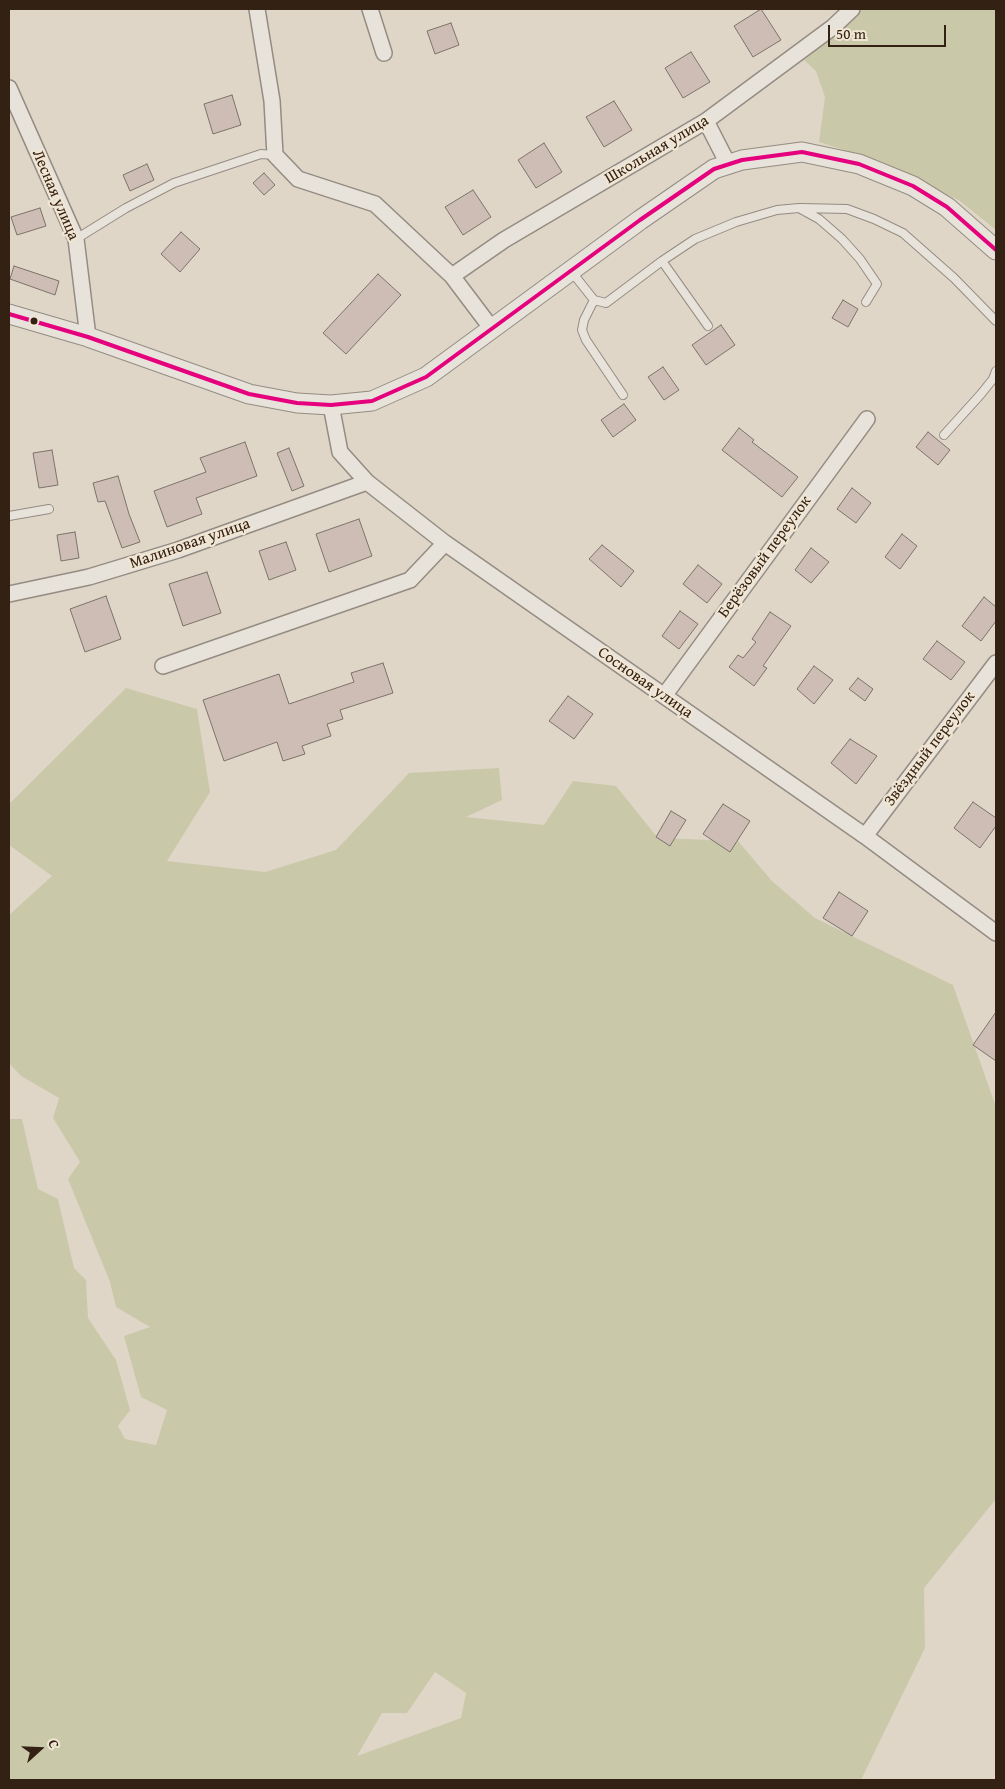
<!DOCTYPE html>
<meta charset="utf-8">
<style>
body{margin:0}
#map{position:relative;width:1005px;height:1789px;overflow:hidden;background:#e0d6c8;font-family:"Gentium Book Plus",serif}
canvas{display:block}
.frame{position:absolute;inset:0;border:10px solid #332113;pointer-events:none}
.north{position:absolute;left:15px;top:1724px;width:50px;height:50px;-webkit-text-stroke:4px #f1e6d4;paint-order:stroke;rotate:70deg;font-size:14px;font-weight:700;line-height:20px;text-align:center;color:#332113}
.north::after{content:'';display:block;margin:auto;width:18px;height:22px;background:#332113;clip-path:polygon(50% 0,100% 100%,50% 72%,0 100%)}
.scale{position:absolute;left:828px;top:25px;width:118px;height:22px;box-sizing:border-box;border:2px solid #332113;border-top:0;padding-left:6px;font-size:15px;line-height:18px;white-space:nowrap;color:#332113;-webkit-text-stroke:4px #f1e6d4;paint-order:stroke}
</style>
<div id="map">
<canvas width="1005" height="1789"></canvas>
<div class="frame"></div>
<div class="north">С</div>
<div class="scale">50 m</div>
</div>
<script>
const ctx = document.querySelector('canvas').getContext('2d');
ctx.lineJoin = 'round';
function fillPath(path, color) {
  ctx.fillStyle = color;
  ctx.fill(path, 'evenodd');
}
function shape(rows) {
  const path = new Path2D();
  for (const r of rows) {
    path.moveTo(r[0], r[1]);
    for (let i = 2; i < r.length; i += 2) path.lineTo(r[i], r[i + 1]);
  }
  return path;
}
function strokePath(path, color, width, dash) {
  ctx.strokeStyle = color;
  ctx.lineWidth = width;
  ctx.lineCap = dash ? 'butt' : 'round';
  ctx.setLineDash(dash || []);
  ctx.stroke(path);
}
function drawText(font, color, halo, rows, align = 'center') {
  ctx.font = font + ' "Gentium Book Plus",serif';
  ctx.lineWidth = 4.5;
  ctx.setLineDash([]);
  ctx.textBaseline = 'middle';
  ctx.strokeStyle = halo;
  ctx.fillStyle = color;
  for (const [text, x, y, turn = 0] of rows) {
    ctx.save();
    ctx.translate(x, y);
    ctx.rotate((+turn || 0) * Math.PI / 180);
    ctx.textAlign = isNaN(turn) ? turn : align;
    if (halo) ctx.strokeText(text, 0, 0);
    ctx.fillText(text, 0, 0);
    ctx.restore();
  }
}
fillPath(shape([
 [859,9,996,9,996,230,960,201,884,163,819,142,825,97,816,71,804,60],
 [126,688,197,709,210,792,167,861,265,872,336,850,409,773,499,768,502,800,466,817,544,825,573,781,616,786,658,838,738,841,772,881,815,918,953,985,996,1107,996,1499,924,1588,925,1648,861,1780,9,1780,9,1119,22,1119,38,1189,58,1199,74,1268,86,1280,88,1318,116,1360,130,1410,118,1426,125,1439,156,1445,167,1410,141,1397,124,1336,150,1327,116,1307,110,1282,68,1179,80,1162,53,1118,59,1098,21,1076,9,1063,9,915,52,876,9,845,9,804],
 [435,1672,466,1693,461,1718,357,1756,382,1713,407,1713]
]), '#c9c9aa');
const building = shape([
 [761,9,781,40,753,57,734,26,761,9],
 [451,23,459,45,435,54,427,31,451,23],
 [691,52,710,82,683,98,665,68,691,52],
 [232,95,241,125,213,134,204,104,232,95],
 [614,101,632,130,604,147,586,117,614,101],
 [544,143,562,172,536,188,518,160,544,143],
 [147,164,154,180,130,191,123,175,147,164],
 [264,173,275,185,264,195,253,183,264,173],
 [473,190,491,217,463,235,445,207,473,190],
 [40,208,46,226,17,235,11,217,40,208],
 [181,232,200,249,180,272,161,254,181,232],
 [14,266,59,281,55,295,10,279,14,266],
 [378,274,401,295,346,354,323,333,378,274],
 [843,300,858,309,848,327,832,318,843,300],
 [721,325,735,345,706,365,692,345,721,325],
 [663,367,679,390,664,400,648,377,663,367],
 [624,404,636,420,613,437,601,420,624,404],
 [739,428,754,440,752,442,798,477,782,497,722,450,739,428],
 [928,432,950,450,938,465,916,447,928,432],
 [245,442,257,476,196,498,202,514,167,527,154,491,206,472,200,458,245,442],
 [289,448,304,486,292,491,277,453,289,448],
 [52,450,58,485,39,488,33,453,52,450],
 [118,476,129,514,140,542,122,548,105,501,98,502,93,483,118,476],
 [852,488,871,503,856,523,837,509,852,488],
 [359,519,372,556,329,572,316,534,359,519],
 [75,532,79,558,61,561,57,535,75,532],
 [902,534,917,546,900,569,885,557,902,534],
 [286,542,296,570,269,580,259,551,286,542],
 [602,545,634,571,621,587,589,559,602,545],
 [811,548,829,562,811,583,795,570,811,548],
 [698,565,722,584,707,603,683,584,698,565],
 [207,572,221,613,183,626,169,584,207,572],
 [106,596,121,639,85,652,70,609,106,596],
 [984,597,996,607,996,621,981,641,962,626,984,597],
 [680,611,698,624,679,649,662,636,680,611],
 [770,612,791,626,763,666,767,668,754,686,729,667,738,655,743,658,756,642,752,639,770,612],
 [937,641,965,662,951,680,923,659,937,641],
 [383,663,393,693,340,710,343,719,327,724,331,736,302,746,305,754,283,761,277,742,224,761,203,700,279,674,289,704,354,682,351,673,383,663],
 [814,666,833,680,814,704,797,689,814,666],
 [858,678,873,689,865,701,849,689,858,678],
 [568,696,593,714,574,739,549,721,568,696],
 [850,739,877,756,856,784,831,763,850,739],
 [973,802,996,818,996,826,980,848,954,828,973,802],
 [723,804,750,821,730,852,703,834,723,804],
 [671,811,686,820,670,846,656,837,671,811],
 [839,892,868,911,852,936,823,918,839,892],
 [996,1012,996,1061,973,1045,996,1012]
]);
fillPath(building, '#cebdb4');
strokePath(building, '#7b736a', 1);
const service = shape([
 [801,208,847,209,874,219,903,233,954,278,996,321],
 [76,239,126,208,174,183,261,154,275,155],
 [662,261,708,326],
 [571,271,594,300,606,303,662,261,695,239,736,222,777,210,799,208,819,219,842,239,860,259,877,284,866,302],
 [594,300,584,320,582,330,586,340,623,395],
 [944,435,981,394,993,379,996,371],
 [9,516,49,509]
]);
const minor = shape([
 [257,9,272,101,275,155,298,179,375,204,452,276,492,329],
 [370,9,384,53],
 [9,88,76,239,88,337],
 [706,121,728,164],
 [452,276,504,240,706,121,833,27,852,9],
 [331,405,340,452,367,482,445,543,865,836,996,933],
 [9,594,89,577,178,550,367,482],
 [163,666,410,580,445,543],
 [664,696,867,419],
 [865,836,996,663]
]);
const tertiary = shape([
 [9,314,88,337,249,394,297,403,331,405,372,401,426,377,640,220,714,169,742,160,802,152,859,164,913,186,947,207,996,250]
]);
strokePath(service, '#948c82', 10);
strokePath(minor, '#948c82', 18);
strokePath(tertiary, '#948c82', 21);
strokePath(service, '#e7e2da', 8);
strokePath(minor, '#e7e2da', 15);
strokePath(tertiary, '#e7e2da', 19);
strokePath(shape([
 [9,314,88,337,249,394,297,403,331,405,372,401,426,377,640,220,714,169,742,160,802,152,859,164,913,186,947,207,996,250]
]), '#e5007d', 4);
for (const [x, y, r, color] of [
 [34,321,4.5,"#332113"]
]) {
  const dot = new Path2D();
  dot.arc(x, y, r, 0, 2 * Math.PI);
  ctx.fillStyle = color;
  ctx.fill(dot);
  strokePath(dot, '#f1e6d4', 2);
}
drawText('16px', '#332113', '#f1e6d4', [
 ["Школьная улица",657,150,-31],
 ["Лесная улица",55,195,67],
 ["Малиновая улица",190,544,-19],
 ["Берёзовый переулок",765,557,-54],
 ["Сосновая улица",645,683,35],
 ["Звёздный переулок",930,749,-53]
]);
</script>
